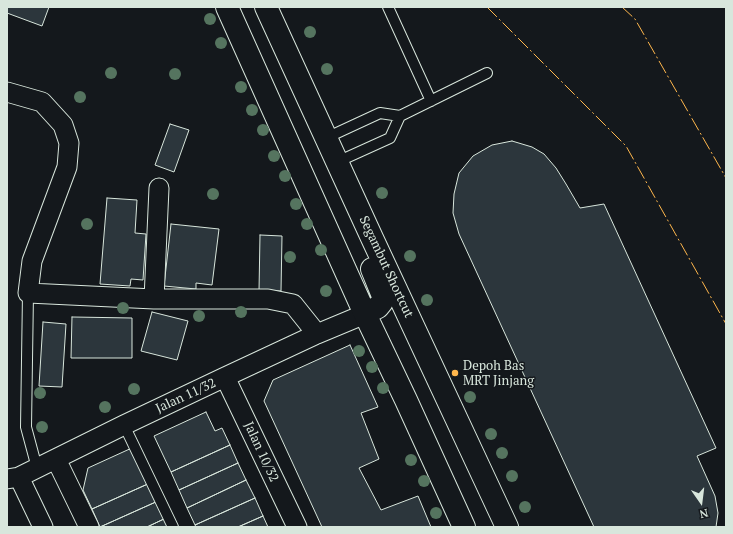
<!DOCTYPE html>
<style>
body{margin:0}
#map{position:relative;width:733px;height:534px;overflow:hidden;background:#14181c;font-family:"PT Serif",serif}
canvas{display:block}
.frame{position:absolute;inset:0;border:8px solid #d8e6dc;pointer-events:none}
.north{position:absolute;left:681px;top:482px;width:40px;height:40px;-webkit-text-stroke:3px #14181c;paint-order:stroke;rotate:166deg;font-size:11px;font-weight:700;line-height:16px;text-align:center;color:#d8e6dc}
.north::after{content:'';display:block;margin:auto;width:14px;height:18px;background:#d8e6dc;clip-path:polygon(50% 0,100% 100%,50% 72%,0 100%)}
</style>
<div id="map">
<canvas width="733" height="534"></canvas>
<div class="frame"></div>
<div class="north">N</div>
</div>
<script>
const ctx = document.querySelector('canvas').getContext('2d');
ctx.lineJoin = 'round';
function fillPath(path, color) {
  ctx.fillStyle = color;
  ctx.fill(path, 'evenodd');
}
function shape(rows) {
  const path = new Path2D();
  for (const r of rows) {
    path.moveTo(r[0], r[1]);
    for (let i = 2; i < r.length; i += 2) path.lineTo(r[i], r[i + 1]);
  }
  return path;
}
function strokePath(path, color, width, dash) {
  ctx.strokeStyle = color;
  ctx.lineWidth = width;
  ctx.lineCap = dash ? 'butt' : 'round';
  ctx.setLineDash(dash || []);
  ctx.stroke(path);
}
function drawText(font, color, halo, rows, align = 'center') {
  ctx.font = font + ' "PT Serif",serif';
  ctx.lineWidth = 3;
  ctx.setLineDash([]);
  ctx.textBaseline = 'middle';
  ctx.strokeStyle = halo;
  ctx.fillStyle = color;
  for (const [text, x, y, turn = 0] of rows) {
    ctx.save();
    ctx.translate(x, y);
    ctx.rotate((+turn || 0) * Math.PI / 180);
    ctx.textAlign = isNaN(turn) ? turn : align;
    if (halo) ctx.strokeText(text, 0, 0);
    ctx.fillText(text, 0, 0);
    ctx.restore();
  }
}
const building = shape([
 [7,7,49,7,42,26,7,13,7,7],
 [170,124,189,130,174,172,155,165,170,124],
 [512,141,532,147,544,154,556,168,566,184,580,208,604,204,716,448,697,456,715,496,718,513,716,527,594,527,459,234,453,213,454,194,459,173,473,156,492,145,512,141],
 [107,198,137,200,135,233,146,234,143,280,131,279,130,286,100,284,107,198],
 [171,224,219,229,212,285,196,283,196,289,164,286,171,224],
 [260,235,282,236,281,291,259,291,260,235],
 [152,312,188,321,177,360,141,351,152,312],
 [72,317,132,318,132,358,71,358,72,317],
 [43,322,66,324,62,387,39,386,43,322],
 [350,345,378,407,361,413,379,459,359,468,381,510,418,496,431,527,322,527,264,401,273,380,350,345],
 [206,412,215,431,222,428,230,445,171,472,154,436,206,412],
 [230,445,238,463,179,490,171,472,230,445],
 [134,447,150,483,92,509,83,490,88,468,134,447],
 [238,463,246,480,187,508,179,490,238,463],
 [246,480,255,498,195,525,187,508,246,480],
 [150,483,158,501,100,527,92,509,150,483],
 [255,498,263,516,238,527,196,527,195,525,255,498],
 [158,501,166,518,147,527,100,527,158,501],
 [263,516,268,527,238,527,263,516],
 [166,518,170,527,147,527,166,518]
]);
fillPath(building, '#2c363c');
strokePath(building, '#d8e6dc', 1);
const lane = shape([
 [388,7,431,101],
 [326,138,380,113,400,116,487,73],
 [337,162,390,138,400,116],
 [28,293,26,427,37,468],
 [124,425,173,527]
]);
const street = shape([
 [7,92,42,102,63,125,69,143,67,167,32,261,28,293,154,299,268,299,293,304,317,334],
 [154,299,159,188],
 [225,377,297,527],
 [56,459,89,527],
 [19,477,43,527],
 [7,479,19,477,124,425,225,377,317,334,365,314]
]);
const secondary = shape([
 [227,7,365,314,406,400,464,527],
 [266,7,372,238,507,527],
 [365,314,378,307,382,302,383,296,372,269]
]);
strokePath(lane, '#d8e6dc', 12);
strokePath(street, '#d8e6dc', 21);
strokePath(secondary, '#d8e6dc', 24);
strokePath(lane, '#14181c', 10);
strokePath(street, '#14181c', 19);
strokePath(secondary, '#14181c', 22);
strokePath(shape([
 [487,7,626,146,726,324],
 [622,7,635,19,726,178]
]), '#ffb74d', 1, [14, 3, 2, 3]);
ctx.fillStyle = '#55745f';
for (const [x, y] of [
 [210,19],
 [310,32],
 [221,43],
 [327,69],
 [111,73],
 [175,74],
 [241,87],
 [80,97],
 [252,110],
 [263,130],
 [274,156],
 [285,176],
 [382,193],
 [213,194],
 [296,204],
 [87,224],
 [307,224],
 [321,250],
 [410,256],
 [290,257],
 [326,291],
 [427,300],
 [123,308],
 [241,312],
 [199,316],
 [359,351],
 [372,367],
 [383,388],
 [134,389],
 [40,393],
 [470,397],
 [105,407],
 [42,427],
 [491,434],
 [502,453],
 [411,460],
 [512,476],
 [424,481],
 [525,507],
 [436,513]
]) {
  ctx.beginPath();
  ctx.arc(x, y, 6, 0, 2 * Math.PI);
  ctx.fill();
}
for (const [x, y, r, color] of [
 [455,373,4,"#ffb74d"]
]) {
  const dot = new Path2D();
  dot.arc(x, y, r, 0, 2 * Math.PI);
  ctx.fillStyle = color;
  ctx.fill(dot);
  strokePath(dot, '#14181c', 1.5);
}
drawText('13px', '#d8e6dc', '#14181c', [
 ["Segambut Shortcut",386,267,65],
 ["Jalan 11/32",186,396,-25],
 ["Jalan 10/32",261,452,65]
]);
drawText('13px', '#d8e6dc', '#14181c', [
 ["Depoh Bas",463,366],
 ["MRT Jinjang",463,381]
], 'left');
</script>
